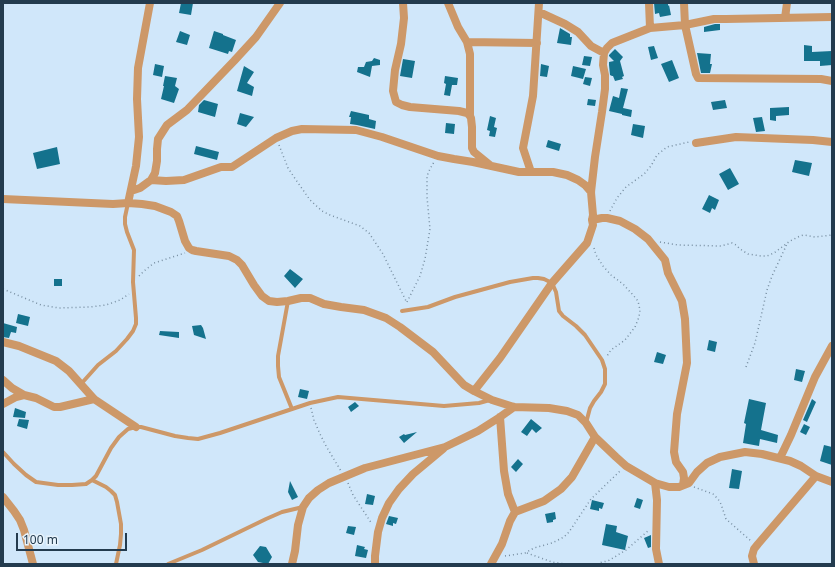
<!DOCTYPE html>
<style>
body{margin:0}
#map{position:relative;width:835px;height:567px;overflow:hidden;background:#d0e7fa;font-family:"Noto Sans",sans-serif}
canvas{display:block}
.frame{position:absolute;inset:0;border:4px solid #233b4e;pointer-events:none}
.scale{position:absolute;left:16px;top:533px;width:111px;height:18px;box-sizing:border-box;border:2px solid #233b4e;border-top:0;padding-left:5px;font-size:12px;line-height:14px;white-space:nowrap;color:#233b4e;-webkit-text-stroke:3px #e7f3fc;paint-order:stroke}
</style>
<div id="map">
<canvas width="835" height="567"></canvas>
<div class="frame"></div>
<div class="scale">100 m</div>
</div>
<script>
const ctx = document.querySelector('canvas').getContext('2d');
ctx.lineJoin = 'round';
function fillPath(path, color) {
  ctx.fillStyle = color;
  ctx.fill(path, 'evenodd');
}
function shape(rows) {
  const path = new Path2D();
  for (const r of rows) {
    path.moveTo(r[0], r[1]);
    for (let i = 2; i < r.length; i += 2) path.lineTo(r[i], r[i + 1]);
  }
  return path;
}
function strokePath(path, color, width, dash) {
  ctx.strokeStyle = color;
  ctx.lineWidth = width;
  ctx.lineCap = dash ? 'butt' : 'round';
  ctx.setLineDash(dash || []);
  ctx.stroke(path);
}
fillPath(shape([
 [181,3,193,3,191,15,179,13],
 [654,3,668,3,668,6,669,5,671,15,660,17,659,13,655,14],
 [715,24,720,24,720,30,704,32,704,27],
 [560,28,570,34,570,37,572,37,571,45,557,43],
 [180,31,190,35,187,45,176,42],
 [214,31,223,34,223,35,236,40,232,52,229,51,228,54,209,48],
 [804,45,812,46,812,52,832,51,832,65,820,66,820,61,804,61],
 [654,46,658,58,651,60,648,47],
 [615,49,623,57,620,61,624,76,622,77,623,79,615,81,613,76,612,76,610,75,609,65,609,62,614,61,609,56,609,55],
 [697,53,711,54,710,64,712,64,710,73,701,73],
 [584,56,592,57,590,66,582,65],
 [374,58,380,60,380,65,372,66,370,77,357,72,358,67,364,67,366,62,372,61],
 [403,59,415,61,412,78,400,76],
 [672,60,679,78,669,82,661,64],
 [155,64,164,66,162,77,153,75],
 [541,64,549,66,547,77,540,76],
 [244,66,254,72,247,83,254,87,252,96,237,91],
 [573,66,586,69,583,79,571,76],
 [165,76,177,78,175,86,179,89,174,103,161,99,164,86,163,86],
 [445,76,458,78,457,85,452,85,450,96,444,95,446,84,444,83],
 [585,77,592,78,590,86,583,84],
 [621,88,628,89,623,108,632,110,631,117,622,115,622,114,609,111,613,96,619,98],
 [588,99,596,100,595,106,587,105],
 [204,100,218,104,215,117,198,112,199,105],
 [725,100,727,108,713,110,711,102],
 [789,107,789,115,776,116,776,121,770,120,770,108],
 [351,111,369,115,369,119,376,121,375,129,357,125,350,124,351,117,349,117],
 [240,113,254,117,246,127,237,124],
 [490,116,496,118,494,127,497,128,495,137,489,136,490,131,487,130],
 [762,117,765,131,756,132,753,118],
 [446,123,455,124,454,134,445,133],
 [633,124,645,126,643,138,631,135],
 [548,140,561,144,559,151,546,147],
 [196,146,219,152,217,160,194,154],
 [57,147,60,164,37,169,33,153],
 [795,160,812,163,809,176,792,172],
 [730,168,739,184,728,190,719,174],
 [709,195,719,200,715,210,712,208,710,213,702,209],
 [290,269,303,279,295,288,284,276],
 [54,279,62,279,62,286,54,286],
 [18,314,30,317,28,326,16,323],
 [3,323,17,327,16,333,11,332,9,338,3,337],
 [201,325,203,328,206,339,194,335,192,326],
 [160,331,179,332,179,338,159,335],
 [709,340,717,342,715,352,707,350],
 [657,352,666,355,663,364,654,362],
 [796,369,805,371,802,382,794,380],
 [300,389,309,391,307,399,298,397],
 [749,399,766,403,761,430,778,435,777,443,760,439,759,446,743,443,746,424,744,423],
 [812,399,816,402,807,422,803,420],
 [355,402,359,406,351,412,348,407],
 [15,408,26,412,25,418,13,417],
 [19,419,29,420,27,429,17,426],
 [531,419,542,428,536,433,532,429,527,436,521,432],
 [804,424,810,427,806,435,800,432],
 [417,432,404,443,399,437,404,434,405,435],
 [824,445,832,447,832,465,820,461],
 [518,459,523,464,516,472,511,467],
 [732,469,742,471,739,489,729,488],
 [290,481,298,497,292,500,288,492],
 [367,494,375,496,373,505,365,504],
 [637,498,643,500,640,509,634,507],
 [592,500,604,503,602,509,599,508,599,511,590,509],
 [555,512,556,519,553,520,553,522,547,523,545,514],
 [389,516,398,518,396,524,393,523,393,526,386,524],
 [606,524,617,526,616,532,628,536,625,550,602,545],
 [348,526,356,527,354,535,346,533],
 [651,535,651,547,648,548,644,538],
 [357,545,365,547,364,549,368,550,366,558,355,556],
 [260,546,266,547,272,557,268,564,258,562,253,555]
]), '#14728d');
strokePath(shape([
 [279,145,288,168,296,180,310,200,322,211,330,215,360,226,369,233,383,254,407,303],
 [610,211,617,198,626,187,644,174,651,166,657,155,667,147,689,142],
 [660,242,678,245,721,246,732,243,736,245,740,249,748,254,761,256,767,256,774,253,790,241,800,236,804,235,815,237,832,235],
 [594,248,596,255,603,266,611,275,623,284,633,295,638,301,640,310,639,317,635,327,625,340,611,350,607,356],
 [139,276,144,271,154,263,185,253],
 [3,289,41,305,59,308,90,307,106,305,120,300,129,294],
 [407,302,420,276,425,259,430,229,427,197,427,176,430,169,434,162],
 [746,367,755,343,767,290,772,276,787,244],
 [311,408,314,420,320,434,326,446,341,471],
 [348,483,353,495,372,524],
 [694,487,713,494,718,499,721,504,726,519,751,541],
 [527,553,552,562,565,564],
 [505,556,525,553,534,548,552,543,564,537,569,532,591,499,620,471],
 [597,564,602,562,608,561,626,550,649,530]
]), '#788fa2', 1.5, [1, 3]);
strokePath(shape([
 [288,301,278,356,278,366,279,377,292,409],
 [402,311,428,307,455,297,510,282,533,278,538,278,544,279,552,283,556,292,559,311,563,316,576,326,585,335,602,360,605,369,605,384,601,392,594,401,590,408,586,423],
 [81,384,98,365,116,351,127,339,133,331,136,324,136,318,133,282,134,250,127,232,125,224,125,217,128,203],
 [3,452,14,464,26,475,36,482,58,485,72,485,86,484,92,480,96,476,111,448,119,437,128,429,136,427,141,427,175,436,188,438,198,439,220,433,310,403,338,397,444,406,479,403,490,400],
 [92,480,106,487,111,491,115,495,117,502,121,524,121,534,120,545,116,564],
 [168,564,202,550,266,519,282,512,303,507]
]), '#cd9868', 4);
strokePath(shape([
 [403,3,404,18,401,44,395,70,393,91,396,102,402,105,410,107,459,111,467,113,470,116,471,118,472,127,472,148,474,152,490,165],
 [448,3,458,27,467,42,470,54,470,116],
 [649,3,650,28],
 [684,3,685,25,696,74,698,78,821,79,832,81],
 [539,12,565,24,578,32,591,46,604,53],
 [785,18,787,3],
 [467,42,537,43],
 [696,143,736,137,813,140,832,142],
 [531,172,523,148,533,96,539,3],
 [151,180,166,181,184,180,221,167,232,167,276,138,292,131,302,129,356,130,382,137,438,156,454,159,473,162,519,172,553,172,567,175,578,180,585,185,591,192],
 [131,191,140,188,151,180,155,173,157,161,157,149,158,139,167,125,187,110,234,61,256,37,280,3],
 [3,199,113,204,128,203,142,204,155,206,171,212,177,216,179,221,185,241,189,248,192,250,196,251,229,256,237,260,242,265,254,285,262,296,269,301,277,302,288,301,301,298,310,298,324,304,341,307,364,310,386,318,400,327,433,352,464,385,474,391,492,400,514,407,549,408,567,411,578,415,586,423,595,437,616,457,626,466,655,483,669,487,679,487,689,483,697,472,707,463,720,457,745,452,762,454,790,461,801,466,816,476,832,482],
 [128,203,136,166,139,137,137,99,138,68,150,3],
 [592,220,602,218,607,218,620,221,635,229,648,239,665,260,668,273,682,301,685,319,687,363,677,414,674,452,676,462,683,472,684,478,683,485],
 [3,342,19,346,56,361,69,371,94,399,136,427],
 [3,380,12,388,24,395,36,398,54,407,60,407,94,399],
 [474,391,500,358,552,283,587,243,593,225,592,220,593,215,591,192,595,157,602,112,605,89,605,75,603,65,604,53,607,48,612,43,650,28,685,25,714,19,726,19,832,17],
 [3,404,16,397,24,395],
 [500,417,504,471,508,494,515,512],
 [780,458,791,435,815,377,832,346],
 [655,483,657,500,656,549,659,564],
 [3,497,14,511,20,520,24,530,33,564],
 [292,564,295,551,298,525,303,507,309,498,318,490,329,483,365,468,445,447,478,431,500,417,514,407],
 [375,564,375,556,378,532,382,518,389,503,399,489,413,474,443,449],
 [491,564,502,544,510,521,515,512,544,501,561,489,572,477,595,437],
 [754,564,752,556,754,549,758,544,816,476]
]), '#cd9868', 8);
</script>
